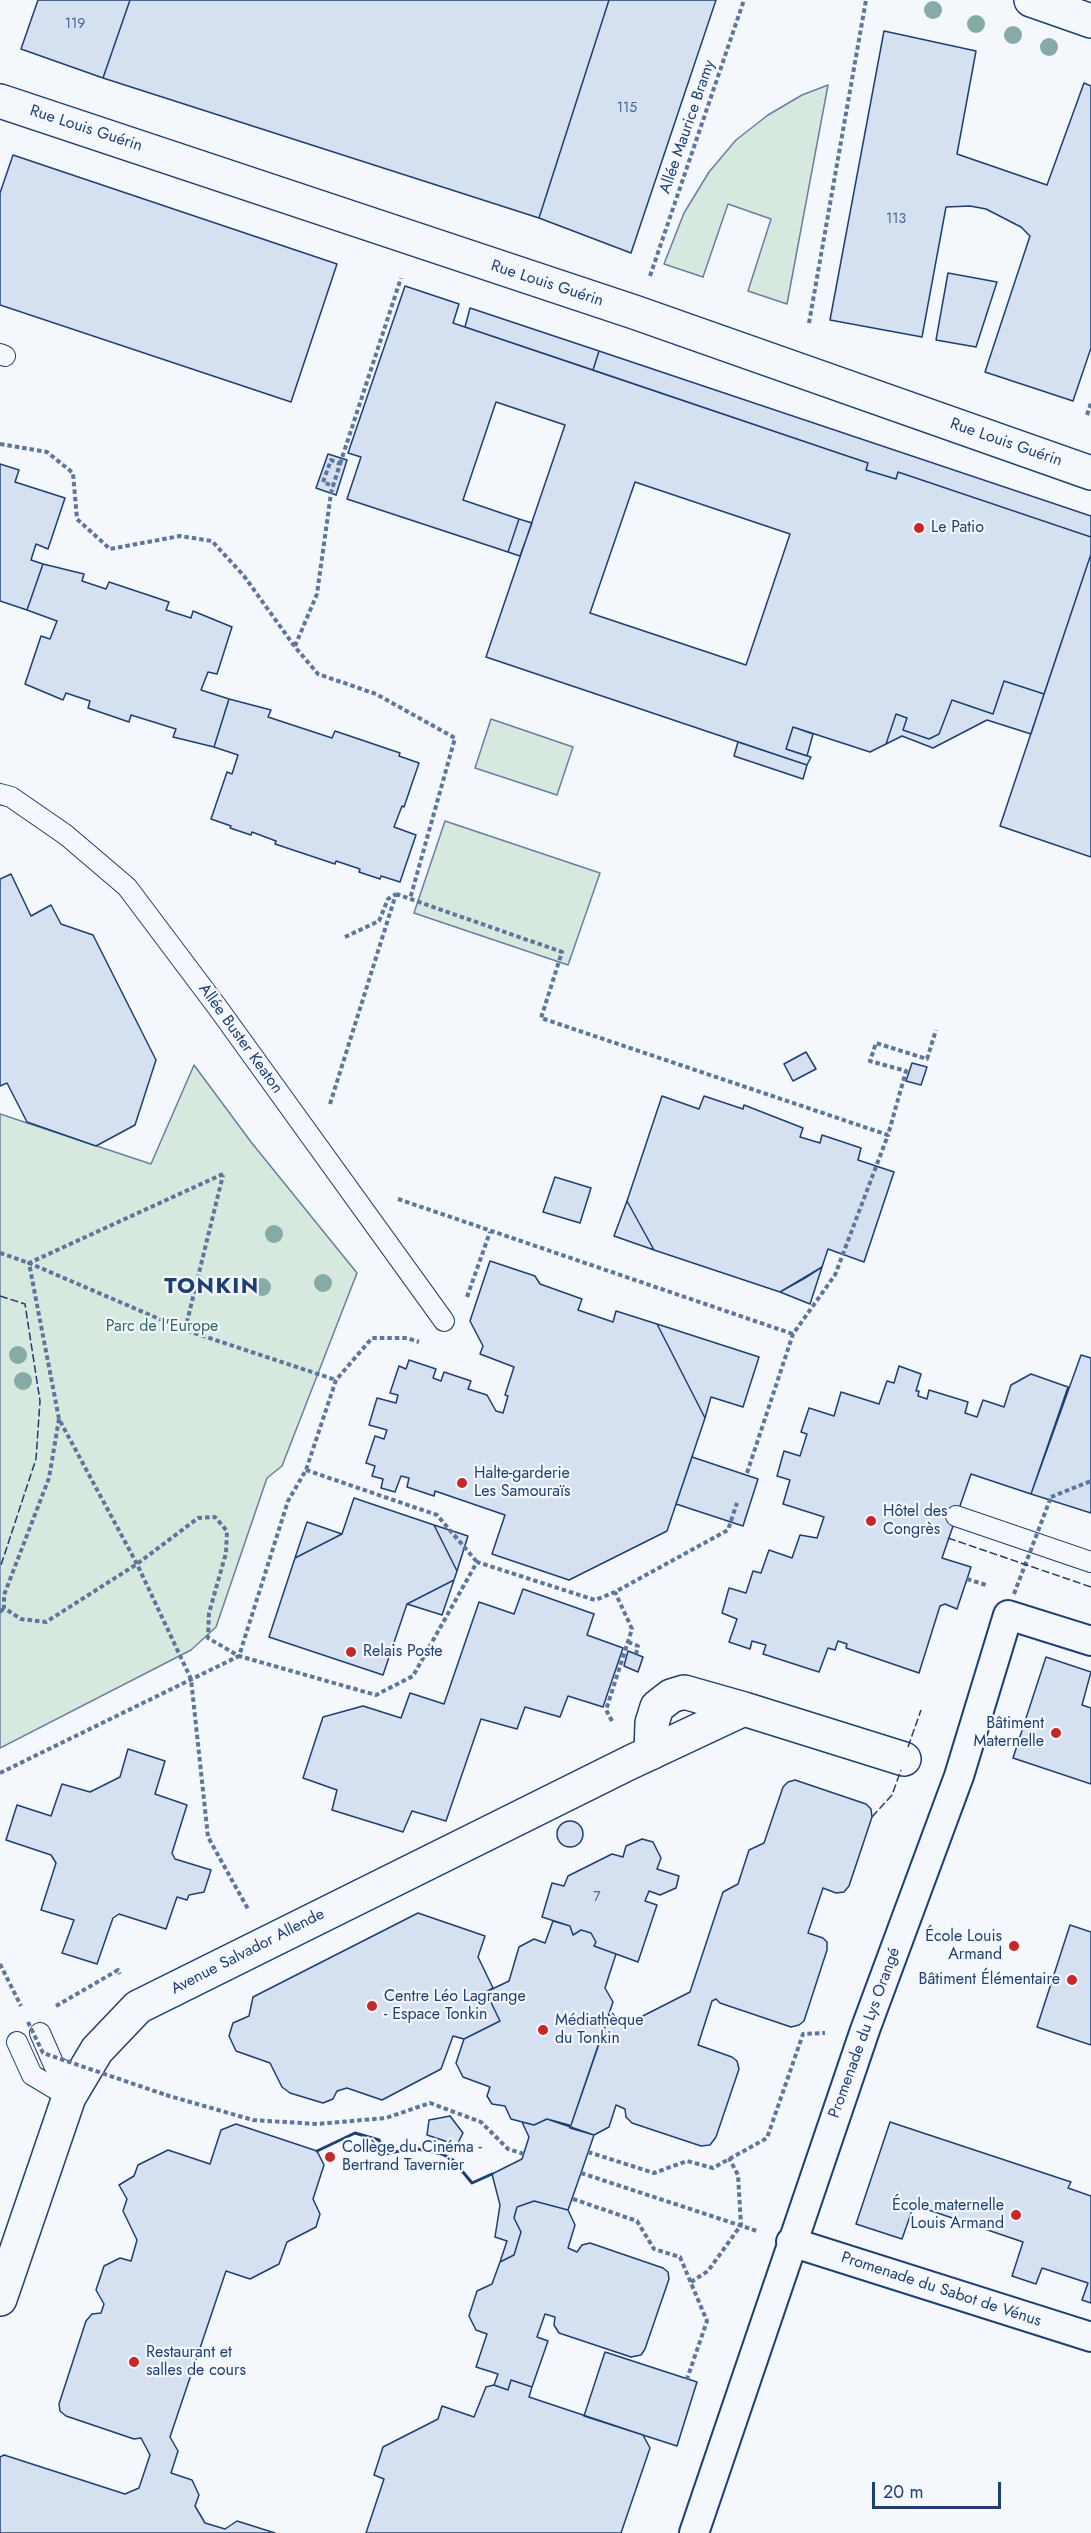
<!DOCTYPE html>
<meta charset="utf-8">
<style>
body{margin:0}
#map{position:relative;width:1091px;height:2533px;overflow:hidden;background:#f4f7fb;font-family:Jost,sans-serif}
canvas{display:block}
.scale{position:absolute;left:872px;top:2482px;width:129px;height:27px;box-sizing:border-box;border:3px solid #1d3f73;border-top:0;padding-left:8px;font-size:18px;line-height:21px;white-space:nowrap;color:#1d3f73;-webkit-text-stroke:4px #f4f7fb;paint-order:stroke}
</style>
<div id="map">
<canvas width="1091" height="2533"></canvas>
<div class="scale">20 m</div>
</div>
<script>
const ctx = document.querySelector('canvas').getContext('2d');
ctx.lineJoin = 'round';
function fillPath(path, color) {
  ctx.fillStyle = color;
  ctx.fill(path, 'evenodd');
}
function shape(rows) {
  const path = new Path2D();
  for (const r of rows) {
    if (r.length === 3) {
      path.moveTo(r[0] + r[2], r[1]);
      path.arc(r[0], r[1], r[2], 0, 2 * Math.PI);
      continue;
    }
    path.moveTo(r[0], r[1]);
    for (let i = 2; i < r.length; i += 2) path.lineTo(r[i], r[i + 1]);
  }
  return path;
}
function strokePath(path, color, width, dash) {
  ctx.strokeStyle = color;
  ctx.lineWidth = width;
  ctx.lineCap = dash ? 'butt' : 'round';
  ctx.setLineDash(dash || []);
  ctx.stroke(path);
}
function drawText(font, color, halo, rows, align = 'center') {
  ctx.font = font + ' Jost,sans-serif';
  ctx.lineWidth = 4.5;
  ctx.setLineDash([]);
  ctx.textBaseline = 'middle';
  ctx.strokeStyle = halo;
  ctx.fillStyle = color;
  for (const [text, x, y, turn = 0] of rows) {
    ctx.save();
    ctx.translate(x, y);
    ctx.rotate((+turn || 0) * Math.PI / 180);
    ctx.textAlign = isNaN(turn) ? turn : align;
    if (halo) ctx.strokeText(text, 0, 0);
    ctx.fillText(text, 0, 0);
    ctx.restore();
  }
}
const green = shape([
 [828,85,787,304,748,291,771,219,728,204,703,277,664,264,684,213,709,172,736,140,768,115,802,95,828,85],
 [491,719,573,747,557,795,475,768,491,719],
 [445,821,600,873,568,965,414,913,445,821],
 [194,1065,251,1142,357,1273,282,1466,267,1478,216,1627,191,1650,0,1748,0,1114,151,1164,194,1065]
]);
fillPath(green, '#d7e8df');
strokePath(green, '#687fa3', 1.5);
const building = shape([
 [38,0,130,0,103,78,21,49,38,0],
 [130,0,609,0,539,218,103,78,130,0],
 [609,0,716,0,631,253,539,218,609,0],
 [884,31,976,51,957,154,1047,185,1084,83,1091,86,1091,348,1073,401,985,372,1030,236,1021,227,986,209,970,206,946,207,922,337,830,320,884,31],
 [13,155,337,264,291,402,0,305,0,193,13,155],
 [948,273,997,282,976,347,936,340,948,273],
 [405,286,459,304,453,323,868,463,866,470,896,479,898,472,1091,537,1091,554,1044,694,1004,681,993,714,952,700,939,734,929,739,903,730,907,718,896,714,886,744,870,752,793,727,786,749,811,757,807,765,486,657,565,425,496,402,463,500,519,519,508,552,347,499,361,457,348,453,405,286],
 [635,482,790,534,746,665,590,613,635,482],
 [470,308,599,351,593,370,465,327,470,308],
 [599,351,1091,516,1091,537,898,472,896,479,866,470,868,463,593,370,599,351],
 [328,454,347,460,336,495,316,488,328,454],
 [0,464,19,470,15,482,65,498,48,549,36,544,31,560,43,564,27,610,0,601,0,464],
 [519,519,532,523,520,556,508,552,519,519],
 [1091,554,1091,857,1000,826,1091,554],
 [43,564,84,574,82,581,106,589,109,582,169,602,166,610,191,618,193,611,232,627,217,674,208,672,201,690,229,699,214,747,173,737,176,729,131,715,129,722,88,708,90,701,66,693,63,700,25,684,41,636,50,639,57,621,27,610,43,564],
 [1004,681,1044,694,1031,734,987,720,933,748,902,736,886,744,896,714,907,718,903,730,929,739,939,734,952,700,993,714,1004,681],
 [229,699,271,710,268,717,332,738,335,731,400,753,399,756,419,763,404,807,402,806,394,827,416,835,400,882,381,876,380,879,359,872,360,869,336,861,335,864,275,844,276,841,252,832,251,835,230,828,231,826,211,819,227,772,232,774,238,755,214,747,229,699],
 [793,727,813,734,807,756,786,749,793,727],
 [738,742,807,765,803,779,734,756,738,742],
 [11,874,31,916,51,905,61,924,93,935,156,1060,135,1125,96,1146,27,1122,7,1083,0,1086,0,879,11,874],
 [806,1052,816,1069,793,1081,784,1064,806,1052],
 [912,1063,927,1067,921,1085,906,1081,912,1063],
 [662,1096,699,1109,704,1096,743,1109,744,1105,803,1128,800,1137,820,1143,822,1135,861,1148,858,1160,894,1172,864,1262,828,1249,822,1267,780,1292,654,1250,627,1201,662,1096],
 [555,1177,591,1188,580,1223,543,1212,555,1177],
 [627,1201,654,1250,614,1236,627,1201],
 [490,1261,535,1276,540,1284,582,1299,578,1310,613,1322,616,1311,657,1324,705,1418,667,1531,569,1580,492,1554,505,1515,435,1491,434,1496,407,1487,409,1478,401,1476,395,1492,381,1488,383,1479,372,1476,375,1466,366,1463,375,1436,384,1439,387,1430,369,1425,377,1398,396,1403,398,1395,390,1393,399,1366,406,1369,409,1360,436,1369,433,1378,441,1381,444,1372,471,1381,468,1389,487,1395,496,1411,503,1413,508,1396,505,1395,514,1367,480,1354,483,1346,470,1321,490,1261],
 [822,1267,810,1304,780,1292,805,1278,822,1267],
 [657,1324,759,1357,743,1407,711,1397,705,1418,657,1324],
 [1081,1355,1091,1358,1091,1513,1031,1494,1081,1355],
 [899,1366,921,1374,916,1391,919,1391,918,1396,927,1399,929,1390,968,1402,965,1413,977,1417,983,1400,1004,1407,1011,1385,1031,1374,1068,1387,1031,1494,971,1474,942,1558,971,1567,957,1609,945,1604,940,1606,919,1673,846,1648,847,1644,838,1641,835,1650,828,1648,819,1672,763,1654,766,1645,752,1641,750,1649,729,1642,737,1619,722,1613,729,1588,746,1593,753,1571,761,1573,769,1550,792,1558,800,1535,817,1538,824,1517,783,1504,790,1480,777,1476,784,1451,800,1456,807,1434,801,1432,809,1408,834,1416,841,1392,879,1404,887,1381,894,1383,899,1366],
 [692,1457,758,1479,743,1526,676,1504,692,1457],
 [354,1498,434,1525,457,1571,454,1580,407,1604,383,1675,269,1637,295,1558,342,1534,354,1498],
 [307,1522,342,1534,295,1558,307,1522],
 [434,1525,468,1536,457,1571,434,1525],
 [454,1580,442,1615,407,1604,454,1580],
 [523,1589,594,1614,587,1635,623,1648,603,1707,568,1696,560,1717,525,1707,517,1729,481,1719,446,1821,412,1811,403,1832,332,1810,337,1790,303,1778,323,1717,363,1706,401,1718,410,1693,444,1704,479,1602,514,1614,523,1589],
 [628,1651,643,1657,638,1672,624,1666,628,1651],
 [1046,1657,1091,1672,1082,1705,1091,1708,1091,1784,1013,1758,1046,1657],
 [128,1749,165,1761,155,1794,187,1805,172,1853,175,1859,211,1870,204,1892,189,1895,187,1900,177,1897,166,1929,119,1914,113,1918,97,1964,62,1953,74,1920,41,1910,56,1863,51,1855,6,1840,17,1805,51,1816,62,1784,90,1792,120,1777,128,1749],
 [795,1780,866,1804,871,1809,872,1817,849,1886,844,1892,836,1893,823,1888,808,1933,823,1938,827,1942,827,1950,804,2021,799,2025,791,2027,720,2003,716,1999,712,2001,698,2045,732,2057,737,2061,739,2069,716,2137,710,2145,701,2146,632,2123,626,2117,625,2109,616,2105,609,2127,594,2135,570,2128,609,2015,631,2022,690,1992,723,1892,738,1884,749,1850,764,1843,783,1787,788,1782,795,1780],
 [570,1834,13],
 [642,1839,653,1842,661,1858,657,1869,679,1876,676,1888,660,1895,649,1891,645,1901,657,1905,638,1962,594,1946,596,1942,591,1933,581,1930,573,1935,570,1926,542,1917,552,1883,564,1886,568,1876,612,1854,623,1857,626,1846,642,1839],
 [418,1913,485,1936,478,1957,493,1988,486,1992,500,2021,464,2039,453,2036,441,2069,382,2100,347,2088,337,2091,333,2099,323,2103,290,2093,282,2087,270,2063,236,2051,229,2036,233,2023,249,2016,253,1997,418,1913],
 [553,1921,570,1926,573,1935,581,1930,591,1933,596,1942,594,1946,616,1954,605,1988,613,2002,570,2128,569,2125,547,2119,534,2125,511,2119,505,2106,492,2104,487,2096,490,2087,463,2077,456,2063,464,2039,500,2021,486,1992,509,1981,519,1947,534,1939,545,1943,553,1921],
 [1070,1925,1091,1932,1091,2045,1037,2027,1070,1925],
 [450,2116,463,2133,457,2145,427,2135,429,2120,450,2116],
 [547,2119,594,2135,581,2173,568,2210,534,2201,517,2207,514,2218,521,2232,514,2255,500,2262,507,2241,495,2237,500,2205,492,2174,522,2159,529,2137,522,2122,534,2125,547,2119],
 [890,2122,1071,2182,1068,2188,1091,2196,1091,2303,1082,2300,1088,2283,1042,2268,1036,2284,1012,2276,1023,2242,914,2205,902,2239,856,2224,890,2122],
 [236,2124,317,2151,324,2165,313,2199,320,2214,316,2227,287,2242,279,2264,250,2279,226,2271,170,2437,178,2451,171,2473,192,2480,199,2495,195,2506,205,2523,225,2529,237,2521,275,2533,0,2533,0,2457,4,2455,125,2494,139,2488,150,2455,141,2438,134,2439,66,2416,60,2411,59,2404,86,2321,92,2314,101,2313,104,2304,96,2290,104,2266,120,2258,131,2261,137,2240,123,2211,127,2199,119,2185,134,2176,138,2165,168,2150,210,2164,221,2130,236,2124],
 [534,2201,568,2210,575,2225,568,2248,577,2252,582,2245,590,2243,663,2268,668,2272,669,2279,645,2349,641,2355,631,2357,559,2333,554,2325,555,2317,545,2314,537,2337,548,2341,532,2387,511,2380,508,2390,494,2385,498,2374,476,2367,487,2334,476,2330,469,2316,477,2291,492,2284,500,2262,514,2255,521,2232,514,2218,517,2207,534,2201],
 [605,2352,697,2382,677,2446,584,2416,605,2352],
 [511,2380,532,2387,529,2397,643,2435,650,2448,621,2533,366,2533,384,2479,374,2475,383,2447,438,2419,442,2406,474,2417,486,2387,494,2385,508,2390,511,2380]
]);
fillPath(building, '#d5e0f0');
strokePath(building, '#1d3f73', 1.5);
const service = shape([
 [0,354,5,356],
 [0,794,11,797,66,835,127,887,218,1008,444,1321],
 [956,1516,1091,1562],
 [40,2033,54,2065,80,2080],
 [17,2042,32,2075,69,2097]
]);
const pedestrian = shape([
 [791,2242,1091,2337],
 [694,2533,865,2030,959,1776,1008,1615,1091,1641]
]);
const minor = shape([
 [0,101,637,313,1091,473],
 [651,1753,652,1723,657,1707,671,1696,684,1692,744,1709],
 [0,2299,69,2097,97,2050,138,2007,631,1762,744,1709,904,1759]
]);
const primary = shape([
 [1031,0,1091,21]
]);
strokePath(service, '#1d3f73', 22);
strokePath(pedestrian, '#1d3f73', 32);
strokePath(minor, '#1d3f73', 36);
strokePath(primary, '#1d3f73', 36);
strokePath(shape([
 [650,276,744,0],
 [809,323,866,0],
 [1087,415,1091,403],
 [0,444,47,452,73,473,77,519,110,549,180,536,212,541,244,576,295,647,318,674,376,694,455,738,410,899],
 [340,464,401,278],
 [295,646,317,594,331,493,333,486,340,464,331,460,323,482,333,486],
 [396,894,562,952,541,1018,888,1135,906,1071,870,1061,876,1043,927,1059,936,1030],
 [345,937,379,921,388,899,396,894],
 [330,1104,396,894],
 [223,1174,29,1263,59,1419,137,1564,191,1679,208,1837,248,1909],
 [398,1199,793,1334],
 [0,1253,29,1263,185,1330,336,1380],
 [467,1297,490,1232],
 [185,1330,223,1175],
 [59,1419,49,1478,4,1595,4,1608,21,1619,46,1622,137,1564,198,1518,215,1517,227,1531,226,1553,209,1613,208,1638,239,1656,376,1695,413,1676,477,1562,595,1600,615,1592,728,1530,737,1503],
 [306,1470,437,1515,477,1562],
 [747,1473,793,1334,835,1275,888,1135],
 [1051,1497,1091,1481],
 [967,1579,986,1585],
 [0,1612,4,1608],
 [628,1642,638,1646,636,1654],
 [612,1721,606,1710,632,1629,615,1592],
 [0,1773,239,1656,288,1501,306,1470,336,1380,372,1338,407,1338,419,1342],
 [0,1964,21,2006],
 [56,2006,118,1970,120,1974],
 [166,2095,253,2120,317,2124,386,2118,430,2103,481,2122,508,2149,524,2154],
 [588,2152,654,2173,687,2161,713,2168,767,2138,803,2034,825,2033],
 [581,2173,757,2231],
 [573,2199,637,2221,654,2249,680,2257,707,2321,687,2379],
 [691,2282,708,2271,741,2225,738,2175,729,2158]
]), '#5e769c', 4, [4.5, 3]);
strokePath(service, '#f4f7fb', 20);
strokePath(pedestrian, '#f4f7fb', 28);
strokePath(minor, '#f4f7fb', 33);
strokePath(primary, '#f4f7fb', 33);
strokePath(shape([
 [1014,1594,1051,1497],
 [28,2022,43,2053,166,2095]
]), '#5e769c', 4, [4.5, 3]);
strokePath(shape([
 [0,1296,25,1304,40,1401,36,1459,0,1568],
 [948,1538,1091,1587],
 [908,1747,921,1710],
 [872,1817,892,1795,901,1770]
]), '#1d3f73', 1.5, [8, 3]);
strokePath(shape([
 [317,2151,355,2133,379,2140,385,2154,413,2148,442,2154,453,2160,472,2183,492,2174]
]), '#1d3f73', 3);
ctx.fillStyle = '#86aba6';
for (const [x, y] of [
 [933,10],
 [976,24],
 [1013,35],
 [1049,47],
 [274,1234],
 [323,1283],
 [262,1287],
 [18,1355],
 [23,1381]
]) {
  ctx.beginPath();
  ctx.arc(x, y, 9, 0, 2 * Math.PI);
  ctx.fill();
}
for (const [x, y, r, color] of [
 [919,528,6,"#c62828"],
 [462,1483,6,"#c62828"],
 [871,1521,6,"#c62828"],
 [351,1652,6,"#c62828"],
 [1056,1733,6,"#c62828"],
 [1014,1946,6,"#c62828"],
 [1072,1980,6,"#c62828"],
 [372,2006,6,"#c62828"],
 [543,2030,6,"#c62828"],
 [330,2157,6,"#c62828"],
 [1016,2215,6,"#c62828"],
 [134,2362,6,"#c62828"]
]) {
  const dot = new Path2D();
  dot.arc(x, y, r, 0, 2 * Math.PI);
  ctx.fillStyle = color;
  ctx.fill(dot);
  strokePath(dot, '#f4f7fb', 2);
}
drawText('14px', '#4b6792', null, [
 ["119",75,25],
 ["115",627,109],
 ["113",896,220],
 ["7",597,1898]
]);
drawText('16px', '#1d3f73', '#f4f7fb', [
 ["Allée Maurice Bramy",688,127,-71],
 ["Rue Louis Guérin",86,129,18],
 ["Rue Louis Guérin",547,284,18],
 ["Rue Louis Guérin",1006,443,19],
 ["Allée Buster Keaton",240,1039,54],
 ["Avenue Salvador Allende",248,1952,-27],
 ["Promenade du Lys Orangé",865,2033,-70],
 ["Promenade du Sabot de Vénus",941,2290,18]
]);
drawText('16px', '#1d3f73', '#f4f7fb', [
 ["Le Patio",931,528],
 ["Halte-garderie",474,1474],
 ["Les Samouraïs",474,1492],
 ["Hôtel des",883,1512],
 ["Congrès",883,1530],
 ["Relais Poste",363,1652],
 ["Bâtiment",1044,1724,"right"],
 ["Maternelle",1044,1742,"right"],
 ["École Louis",1002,1937,"right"],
 ["Armand",1002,1955,"right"],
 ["Bâtiment Élémentaire",1060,1980,"right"],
 ["Centre Léo Lagrange",384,1997],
 ["- Espace Tonkin",384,2015],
 ["Médiathèque",555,2021],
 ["du Tonkin",555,2039],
 ["Collège du Cinéma -",342,2148],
 ["Bertrand Tavernier",342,2166],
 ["École maternelle",1004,2206,"right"],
 ["Louis Armand",1004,2224,"right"],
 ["Restaurant et",146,2353],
 ["salles de cours",146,2371]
], 'left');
drawText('16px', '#2c6c60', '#f4f7fb', [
 ["Parc de l'Europe",162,1327]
]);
ctx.letterSpacing = '1.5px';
drawText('bold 22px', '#1d3f73', '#f4f7fb', [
 ["TONKIN",212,1288]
]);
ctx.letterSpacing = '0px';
</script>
